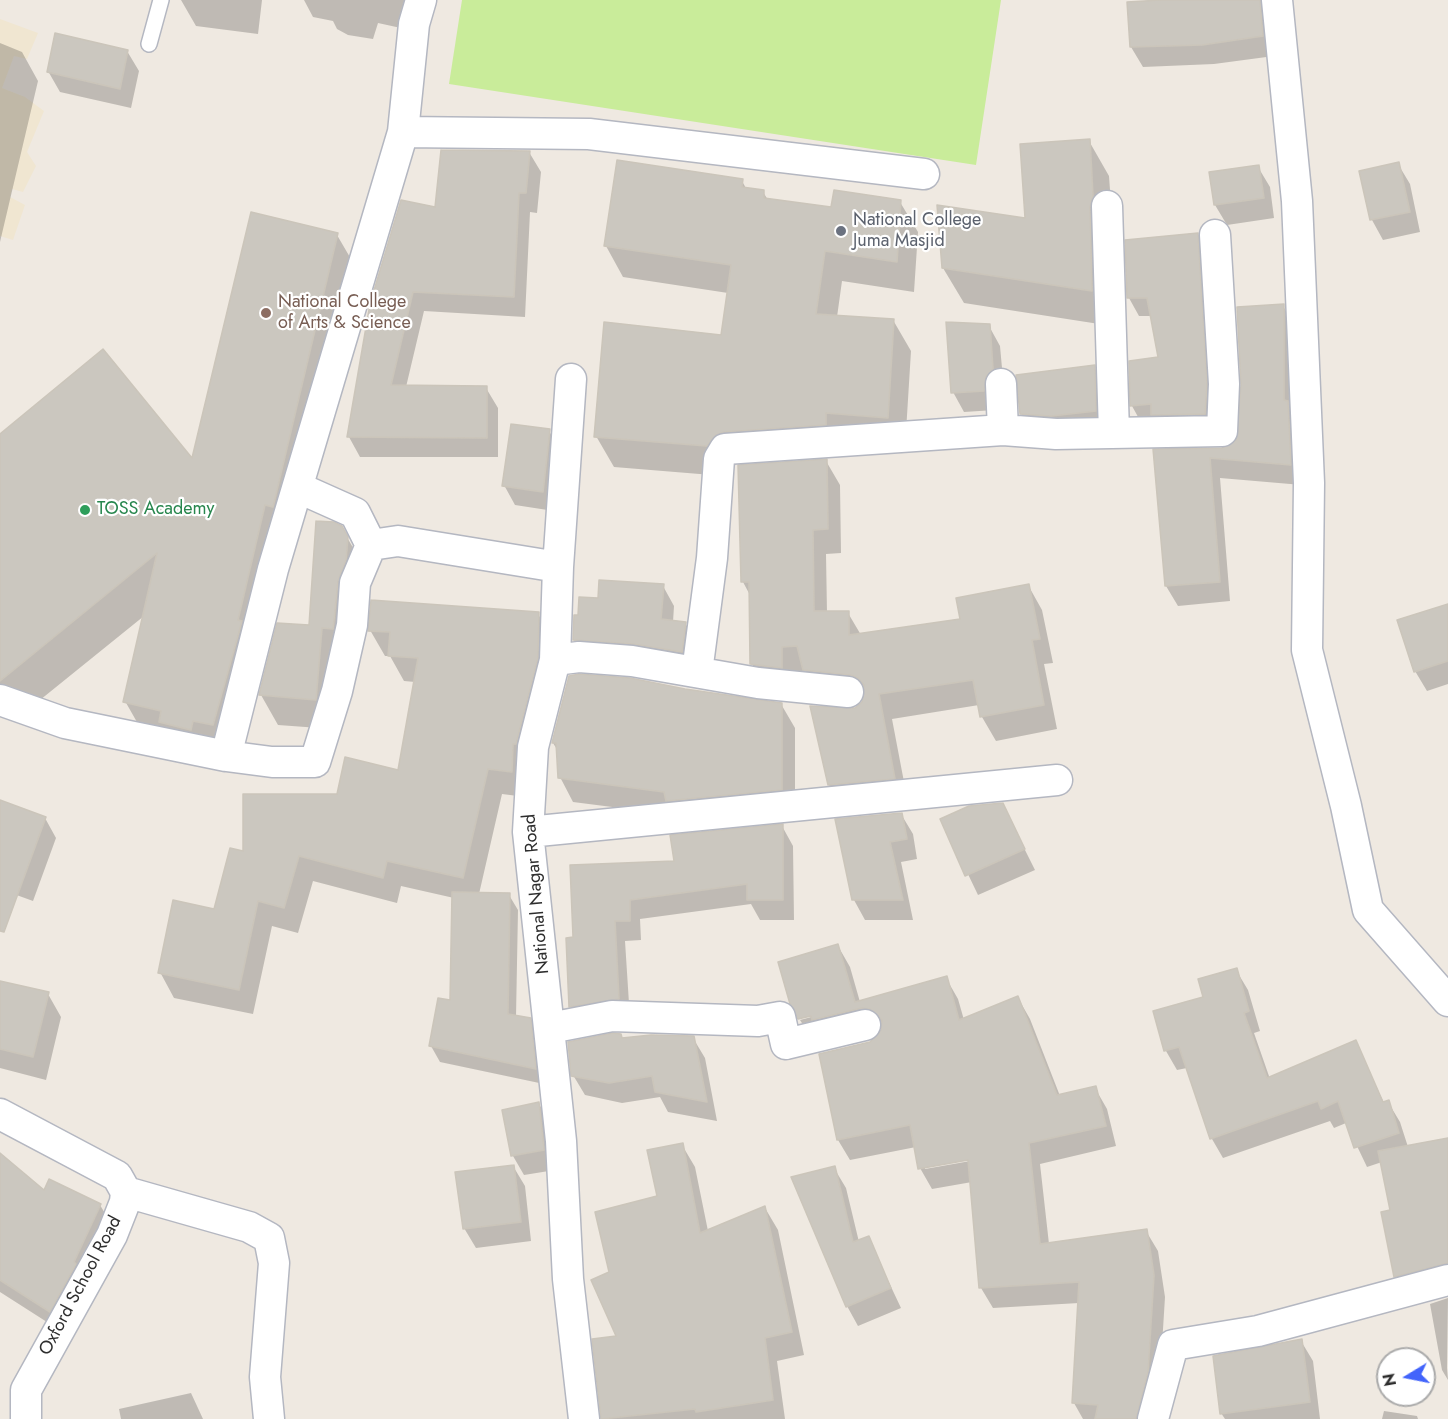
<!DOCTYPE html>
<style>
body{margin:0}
#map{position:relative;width:1448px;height:1419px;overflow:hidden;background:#efe9e1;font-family:Jost,sans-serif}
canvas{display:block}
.north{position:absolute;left:1376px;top:1347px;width:60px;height:60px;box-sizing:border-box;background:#fff;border:2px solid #ababab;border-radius:50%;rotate:260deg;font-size:16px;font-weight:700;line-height:24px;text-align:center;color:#2e2e2e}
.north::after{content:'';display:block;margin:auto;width:21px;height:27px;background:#4264fb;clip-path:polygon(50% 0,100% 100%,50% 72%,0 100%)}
</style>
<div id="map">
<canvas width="1448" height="1419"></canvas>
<div class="north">N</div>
</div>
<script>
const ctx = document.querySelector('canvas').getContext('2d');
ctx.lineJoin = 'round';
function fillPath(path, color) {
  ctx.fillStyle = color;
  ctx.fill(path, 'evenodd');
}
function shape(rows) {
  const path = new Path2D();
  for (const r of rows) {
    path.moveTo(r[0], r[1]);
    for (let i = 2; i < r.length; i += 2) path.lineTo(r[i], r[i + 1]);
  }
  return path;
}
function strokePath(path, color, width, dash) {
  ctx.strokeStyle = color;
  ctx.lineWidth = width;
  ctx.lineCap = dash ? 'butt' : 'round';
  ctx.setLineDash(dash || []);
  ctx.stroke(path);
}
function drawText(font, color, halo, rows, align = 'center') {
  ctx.font = font + ' Jost,sans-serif';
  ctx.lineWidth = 4.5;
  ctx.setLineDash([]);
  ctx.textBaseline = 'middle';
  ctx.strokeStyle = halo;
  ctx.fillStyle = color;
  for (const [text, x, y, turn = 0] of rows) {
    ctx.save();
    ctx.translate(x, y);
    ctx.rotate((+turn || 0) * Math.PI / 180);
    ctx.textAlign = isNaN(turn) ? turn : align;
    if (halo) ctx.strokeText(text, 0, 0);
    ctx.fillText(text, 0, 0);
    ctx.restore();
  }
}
fillPath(shape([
 [0,19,38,33,27,59,14,56,2,88,25,97,44,111,27,152,36,166,23,192,12,189,10,197,25,205,13,240,0,236]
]), '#f0e6d1');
fillPath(shape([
 [462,0,1001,0,976,165,449,84]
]), '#c9ec9a');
fillPath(shape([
 [181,0,262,0,258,34,196,26],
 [304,0,417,0,410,30,378,23,373,39,348,35,337,29,333,21,313,17],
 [1177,0,1273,0,1274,56,1214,64,1143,67,1131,47],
 [0,43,22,52,38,81,0,242],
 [127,51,139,71,131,108,60,92,48,71],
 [1089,141,1109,176,1113,232,1112,326,964,303,943,268,1027,220],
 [529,152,541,172,537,213,530,212,525,317,424,311,406,387,486,388,498,408,498,457,360,457,349,437,436,209],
 [1398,164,1410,184,1420,232,1383,240,1372,220,1361,172],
 [1258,167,1270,187,1274,218,1227,225,1215,205],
 [742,181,747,190,763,192,768,200,832,209,900,202,918,232,914,292,842,281,837,317,893,320,911,351,905,448,742,462,733,465,724,476,614,467,596,436,722,337,728,293,623,277,606,246],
 [337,235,358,271,234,761,146,738,125,701,144,616,14,721,0,704,0,436,193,462],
 [1197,235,1208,253,1215,432,1142,424,1132,406,1131,362,1160,359,1152,316,1139,316,1129,298],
 [1283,306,1295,326,1302,485,1220,478,1230,601,1178,606,1166,586,1155,451,1223,450,1238,441],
 [989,326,1000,346,1004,390,995,410,964,412,953,392],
 [1094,367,1105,387,1107,430,1033,434,1021,413],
 [549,431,561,451,554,511,515,505,504,485],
 [826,461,840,485,841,553,826,554,827,613,848,613,861,635,962,620,1028,585,1042,610,1053,663,1044,664,1057,729,996,741,982,717,979,705,892,719,908,803,843,809,829,785,855,709,864,699,818,694,805,671,795,672,795,692,766,688,752,664,751,597,743,582],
 [341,527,359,558,333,729,278,725,261,695,278,625,310,627],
 [663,586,674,606,673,622,685,623,697,643,693,672,586,660,574,640,579,617],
 [1448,606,1448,684,1427,691,1415,671],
 [538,614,553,639,526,797,502,794,479,894,509,895,518,910,516,1017,530,1020,539,1036,544,1084,440,1062,431,1046,452,1002,454,898,401,886,397,903,313,881,298,933,272,926,253,1014,174,998,160,972,215,911,245,853,338,795,399,771,415,682,404,681,390,656,385,656,370,630],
 [685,691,781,704,795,728,795,813,675,815,573,802,560,777,558,751,553,743],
 [0,802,45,818,56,838,33,901,0,889],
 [1002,804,1035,870,978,895,942,820],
 [901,814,913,834,917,859,901,862,913,920,865,920,854,900],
 [782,826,793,846,794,920,760,920,751,904,640,919,641,940,625,941,630,1019,582,1026,571,1006,574,939,676,863],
 [838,946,850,967,860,1002,946,978,958,999,964,1020,1018,998,1030,1019,1060,1096,1095,1088,1107,1109,1116,1146,1040,1164,1049,1244,1146,1231,1158,1251,1165,1297,1159,1394,1152,1419,1083,1419,1074,1403,1079,1303,993,1308,981,1288,972,1182,932,1189,920,1168,916,1147,850,1160,838,1140,870,1043,885,1029,874,1029,812,1039,800,1020,819,1015],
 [976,1157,976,1160,925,1169,925,1166],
 [1236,970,1248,990,1260,1031,1254,1033,1270,1079,1355,1042,1384,1103,1388,1102,1400,1122,1408,1147,1448,1139,1448,1261,1400,1274,1400,1277,1448,1264,1448,1284,1406,1295,1395,1276,1392,1211,1382,1162,1367,1167,1346,1123,1334,1128,1330,1121,1223,1158,1212,1139,1187,1068,1177,1070,1166,1051,1155,1012,1205,998],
 [0,982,48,994,61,1017,46,1080,0,1068],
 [620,1035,623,1040,693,1038,705,1058,717,1121,668,1112,660,1097,622,1103,585,1095,573,1075],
 [539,1104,550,1123,555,1170,524,1175,513,1156],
 [682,1145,695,1167,708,1231,765,1208,778,1230,804,1355,777,1361,785,1419,601,1419,594,1340,618,1337,610,1273,659,1197],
 [0,1155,45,1193,100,1205,112,1225,61,1331,0,1292],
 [513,1166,525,1186,531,1241,476,1248,464,1228],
 [834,1168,846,1188,859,1242,868,1238,901,1308,858,1326,847,1306],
 [1448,1298,1447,1368,1448,1380,1442,1370,1430,1304],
 [1301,1341,1313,1361,1320,1419,1225,1419,1221,1413],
 [191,1393,203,1419,121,1419,119,1409],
 [1384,1411,1417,1416,1418,1419,1382,1419]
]), '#0003');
const building = shape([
 [1161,0,1260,0,1263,36,1202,45,1130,47,1127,2,1161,0],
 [55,33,128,50,120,89,47,72,55,33],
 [1090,139,1093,196,1090,207,1092,291,942,268,937,205,1025,218,1020,144,1090,139],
 [441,150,530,151,526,193,519,193,514,297,413,292,391,385,487,386,487,438,347,437,370,304,401,200,435,207,441,150],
 [617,160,743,179,742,187,764,190,764,198,831,207,834,190,901,200,897,262,825,251,816,314,894,319,888,418,826,413,826,425,724,432,716,435,707,446,594,437,604,322,721,335,731,265,604,246,617,160],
 [1399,162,1410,212,1370,220,1359,171,1399,162],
 [1259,165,1264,198,1214,205,1209,172,1259,165],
 [251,212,338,233,273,507,265,505,238,620,242,621,213,725,193,721,191,730,159,722,161,711,123,702,157,553,0,681,0,434,103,349,192,458,251,212],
 [1198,233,1207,384,1205,414,1151,415,1151,404,1130,406,1129,361,1158,357,1147,298,1127,298,1125,240,1198,233],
 [1284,304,1284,400,1288,401,1291,465,1210,458,1220,582,1165,586,1153,449,1222,448,1236,440,1241,385,1237,307,1284,304],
 [946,322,990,324,993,369,986,377,984,391,951,393,946,322],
 [1095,365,1096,411,1051,416,1020,414,1016,375,1095,365],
 [511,424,550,429,543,492,502,486,511,424],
 [827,459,828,529,813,530,814,611,849,611,849,635,960,619,956,598,1029,584,1040,639,1032,640,1044,705,980,717,973,680,879,694,895,779,828,785,810,706,855,708,862,702,864,685,858,678,850,675,803,670,797,646,782,647,782,668,750,664,749,582,741,582,738,465,827,459],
 [316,521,334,522,342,526,348,537,346,560,338,581,333,629,322,628,316,700,259,695,277,623,309,625,316,521],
 [599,580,664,584,661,619,686,622,682,652,633,644,573,640,574,615,578,615,579,597,598,598,599,580],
 [371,600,539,612,538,658,516,744,513,744,512,772,488,769,463,878,387,861,383,878,299,856,284,908,258,901,239,990,158,973,173,900,214,909,230,848,243,851,243,794,337,794,345,757,398,770,418,658,388,656,390,632,368,631,371,600],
 [1448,604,1448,661,1414,672,1397,620,1448,604],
 [579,674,630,678,685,689,782,703,782,790,666,801,664,792,558,778,556,743,552,743,569,676,579,674],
 [0,800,46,817,4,932,0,931,0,800],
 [1003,803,1025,849,965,876,940,819,969,806,1003,803],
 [902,813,907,839,890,842,903,900,852,900,835,819,902,813],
 [783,824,783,900,747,900,747,884,630,900,630,921,615,921,619,999,569,1007,566,938,573,937,570,865,674,861,670,835,783,824],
 [452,892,510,893,508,1014,531,1018,536,1069,429,1046,438,998,450,1000,452,892],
 [838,944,855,1002,947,976,959,1020,1018,996,1057,1095,1096,1086,1106,1126,1029,1143,1040,1244,1147,1229,1154,1275,1148,1372,1136,1419,1095,1419,1098,1405,1072,1403,1079,1282,979,1288,968,1160,918,1169,910,1125,837,1140,819,1054,870,1042,881,1030,882,1020,870,1009,862,1008,812,1020,811,1016,798,1019,790,1004,778,962,838,944],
 [1237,968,1249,1011,1244,1013,1267,1078,1356,1040,1383,1102,1389,1100,1399,1133,1354,1148,1338,1101,1321,1109,1318,1101,1210,1139,1179,1047,1164,1051,1153,1011,1203,997,1198,979,1237,968],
 [0,981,49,992,33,1057,0,1049,0,981],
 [613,1033,621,1034,622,1038,651,1035,694,1036,707,1102,655,1092,652,1076,609,1083,571,1076,568,1042,613,1033],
 [539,1102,544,1150,511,1156,502,1110,539,1102],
 [1448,1138,1448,1263,1394,1277,1381,1212,1390,1210,1378,1151,1448,1138],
 [683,1143,700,1233,765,1206,792,1332,765,1338,773,1400,696,1412,695,1409,601,1419,592,1339,616,1336,591,1280,609,1272,595,1212,657,1196,647,1150,683,1143],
 [0,1153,44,1190,49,1179,101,1204,74,1262,76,1264,50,1312,0,1280,0,1153],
 [514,1165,521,1222,463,1229,455,1172,514,1165],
 [835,1166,853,1242,869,1236,891,1288,846,1307,791,1177,835,1166],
 [1302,1339,1310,1402,1220,1414,1213,1356,1302,1339]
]);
fillPath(building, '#cbc7bf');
strokePath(building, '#cbc5ba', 1.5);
const service = shape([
 [149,44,161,0]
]);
const minor = shape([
 [1277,0,1297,201,1309,483,1307,650,1346,806,1368,910,1448,1001],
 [403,132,589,134,924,174],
 [1107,206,1114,433],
 [1001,384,1003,430],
 [299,488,355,513,371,545],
 [558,567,571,379],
 [555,660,579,657,632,661,758,683,848,692],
 [697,672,712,558,719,459,725,449,1003,430,1056,434,1222,431,1224,384,1215,235],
 [0,700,65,723,226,756,272,762,315,762,337,691,352,625,355,583,371,545,398,541,558,567,555,660,533,747,528,832,561,1141,568,1279,584,1419],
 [226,756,273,569,403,132,414,24,421,0],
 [528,832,1057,780],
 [550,1028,612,1016,758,1021,780,1017,786,1044,865,1025],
 [0,1114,117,1176,126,1192,125,1202,112,1235,26,1390,26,1419],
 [126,1192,249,1227,269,1238,274,1263,265,1377,269,1419],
 [1153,1419,1173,1345,1258,1331,1448,1280]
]);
strokePath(service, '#b4b7c1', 18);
strokePath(minor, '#b4b7c1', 33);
strokePath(service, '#fff', 15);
strokePath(minor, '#fff', 30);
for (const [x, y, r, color] of [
 [841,231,6,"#6b7280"],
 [266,313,6,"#8d6e63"],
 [85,510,6,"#2e9e5b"]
]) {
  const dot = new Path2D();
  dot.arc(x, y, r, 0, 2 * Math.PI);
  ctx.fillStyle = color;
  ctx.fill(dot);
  strokePath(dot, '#fff', 2);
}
drawText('18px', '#5b616d', '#fff', [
 ["National College",853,221],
 ["Juma Masjid",853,242]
], 'left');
drawText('18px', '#785e54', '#fff', [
 ["National College",278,303],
 ["of Arts & Science",278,324]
], 'left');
drawText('18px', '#27864d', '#fff', [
 ["TOSS Academy",97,510]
], 'left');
drawText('18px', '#2e2e2e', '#fff', [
 ["National Nagar Road",537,894,-95],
 ["Oxford School Road",81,1286,-62]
]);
</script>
